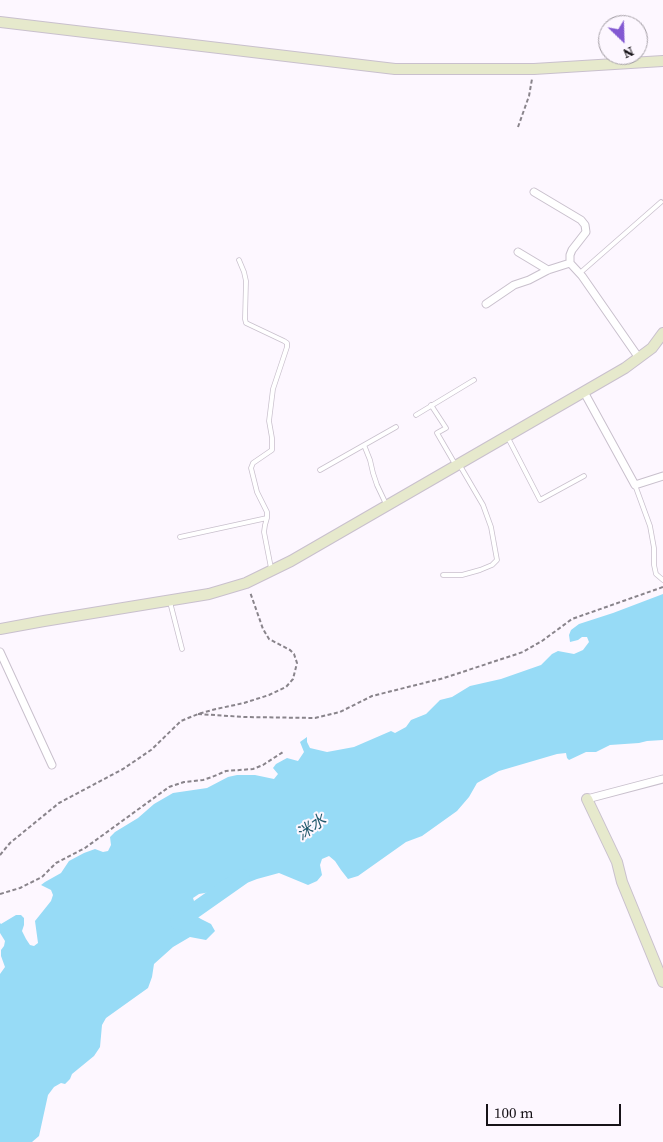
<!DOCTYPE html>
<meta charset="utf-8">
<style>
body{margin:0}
#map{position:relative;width:663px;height:1142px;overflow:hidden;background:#fdf7ff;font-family:"Source Serif 4",serif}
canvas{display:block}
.north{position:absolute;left:598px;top:15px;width:50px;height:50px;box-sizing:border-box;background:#fdf7ff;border:1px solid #a19ca3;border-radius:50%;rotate:156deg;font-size:14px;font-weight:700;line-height:20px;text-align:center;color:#171318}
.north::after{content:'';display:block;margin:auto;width:18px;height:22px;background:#8359d2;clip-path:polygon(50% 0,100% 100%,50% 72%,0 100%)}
.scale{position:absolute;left:486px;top:1104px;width:135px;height:22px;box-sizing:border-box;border:2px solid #171318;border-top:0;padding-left:6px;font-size:15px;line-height:18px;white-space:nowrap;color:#171318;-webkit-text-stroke:4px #fdf7ff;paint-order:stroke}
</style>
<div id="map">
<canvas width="663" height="1142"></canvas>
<div class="north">N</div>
<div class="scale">100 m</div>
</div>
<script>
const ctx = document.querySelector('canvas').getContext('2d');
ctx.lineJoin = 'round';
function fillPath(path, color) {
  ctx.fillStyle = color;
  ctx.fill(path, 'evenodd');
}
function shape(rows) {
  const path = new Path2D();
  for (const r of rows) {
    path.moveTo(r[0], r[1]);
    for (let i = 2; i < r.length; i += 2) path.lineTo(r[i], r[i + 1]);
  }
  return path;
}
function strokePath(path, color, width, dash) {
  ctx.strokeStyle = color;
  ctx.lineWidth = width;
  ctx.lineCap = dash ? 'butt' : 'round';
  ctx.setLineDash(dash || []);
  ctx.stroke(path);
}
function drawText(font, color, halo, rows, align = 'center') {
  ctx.font = font + ' "Source Serif 4","Noto Sans SC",serif';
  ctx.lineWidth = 4;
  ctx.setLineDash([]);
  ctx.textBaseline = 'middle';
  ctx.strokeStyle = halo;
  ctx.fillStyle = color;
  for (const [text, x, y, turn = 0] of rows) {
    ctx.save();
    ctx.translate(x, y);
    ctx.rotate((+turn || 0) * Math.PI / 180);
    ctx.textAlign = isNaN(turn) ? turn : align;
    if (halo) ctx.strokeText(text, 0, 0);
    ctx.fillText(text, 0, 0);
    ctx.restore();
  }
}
fillPath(shape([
 [663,594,663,740,647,741,639,743,610,745,596,752,586,752,569,760,567,758,566,753,557,754,499,771,477,783,469,797,457,811,422,836,406,842,358,876,348,879,341,870,335,861,329,856,322,859,320,865,322,875,317,881,308,885,279,873,257,879,234,888,199,894,193,898,196,907,193,914,201,919,211,924,215,931,206,940,190,937,173,947,154,964,152,977,148,988,106,1018,102,1025,100,1047,94,1056,72,1074,70,1079,65,1084,61,1083,54,1087,48,1095,39,1136,32,1142,0,1142,0,974,5,967,1,956,1,950,4,946,5,941,0,933,0,923,1,924,16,915,21,915,24,918,24,925,22,931,26,939,30,945,34,946,38,943,35,921,51,901,53,895,51,890,41,885,45,882,61,873,69,861,84,853,95,849,103,852,108,851,111,845,110,837,115,832,138,818,154,804,173,793,207,788,228,777,237,775,255,775,274,779,278,774,273,768,276,764,287,758,298,761,304,752,300,742,307,737,307,742,310,748,327,752,354,747,391,731,395,733,406,727,411,720,426,714,440,700,452,697,470,686,501,679,541,665,552,654,558,651,574,654,583,650,589,642,587,637,582,637,578,640,570,642,569,635,571,630,579,624,613,613]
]), '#97dbf6');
strokePath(shape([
 [178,922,242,877]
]), '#97dbf6', 16);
const lane = shape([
 [239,260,244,272,246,281,245,319,246,323,284,341,287,343,287,347,273,389,269,421,272,438,272,450,253,463,251,468,257,492,267,512,267,518,265,525,264,532,271,568],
 [580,273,661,202],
 [431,405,446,428,437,433,455,464],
 [416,415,474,380],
 [507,436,540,500,584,476],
 [364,445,370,460,373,473,377,485,386,504],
 [320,470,396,427],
 [635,485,650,526,654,548,654,565,656,574,663,580],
 [180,537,267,518],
 [443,575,462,575,480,570,492,565,497,560,491,527,483,505,459,464],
 [170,602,182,649]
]);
const street = shape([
 [518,252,548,270],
 [570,263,582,276,639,358],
 [486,304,514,285,529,280,548,270,570,263,570,255,572,250,586,232,585,225,581,220,534,192],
 [584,392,635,485,663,476],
 [0,652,52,765],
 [587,799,663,779]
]);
const secondary = shape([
 [0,22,395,69,534,69,663,61],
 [0,629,44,621,209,594,246,583,291,561,625,368,652,348,663,333],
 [587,799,617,862,622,882,663,982]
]);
strokePath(lane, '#c9c0cd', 5.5);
strokePath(street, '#c9c0cd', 9);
strokePath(secondary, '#c9c0cd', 12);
strokePath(shape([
 [518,127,529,96,532,79],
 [198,714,244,717,315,718,340,712,372,696,444,678,523,652,542,641,572,619,663,587],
 [0,855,10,843,59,803,123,769,151,750,181,721,198,714,216,709,244,703,269,695,286,687,293,679,297,663,294,654,290,650,269,639,263,629,250,592],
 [0,894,20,888,42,877,56,863,85,848,169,787,184,782,203,780,212,777,226,771,253,769,263,765,283,752]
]), '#89848b', 2, [4, 2.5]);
strokePath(lane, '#fff', 4);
strokePath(street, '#fff', 7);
strokePath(secondary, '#e6e9cc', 10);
drawText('italic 16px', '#22596c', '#fdf7ff', [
 ["洣水",312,828,-35]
]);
</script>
